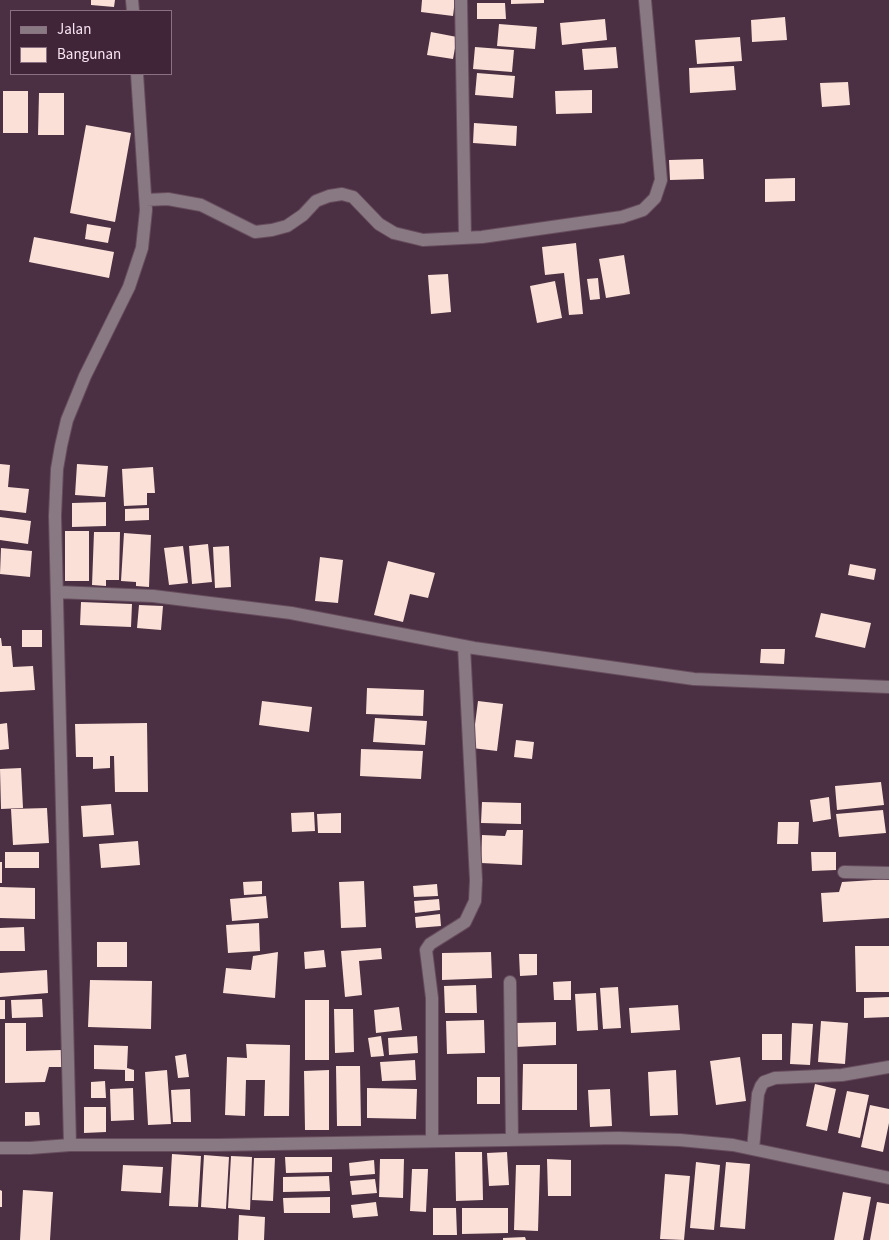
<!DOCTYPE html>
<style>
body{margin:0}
#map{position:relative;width:889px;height:1240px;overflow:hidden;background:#4b2f42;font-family:"Source Sans 3",sans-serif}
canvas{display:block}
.legend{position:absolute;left:10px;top:10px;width:162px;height:65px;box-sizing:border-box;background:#402438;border:1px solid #8a7182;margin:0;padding:6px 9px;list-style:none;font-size:15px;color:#f8e5f2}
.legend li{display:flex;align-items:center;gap:10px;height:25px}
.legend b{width:25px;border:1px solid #8a7182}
</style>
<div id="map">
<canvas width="889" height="1240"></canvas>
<ul class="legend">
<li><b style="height:6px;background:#887982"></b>Jalan</li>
<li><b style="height:14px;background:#fae0d7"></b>Bangunan</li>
</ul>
</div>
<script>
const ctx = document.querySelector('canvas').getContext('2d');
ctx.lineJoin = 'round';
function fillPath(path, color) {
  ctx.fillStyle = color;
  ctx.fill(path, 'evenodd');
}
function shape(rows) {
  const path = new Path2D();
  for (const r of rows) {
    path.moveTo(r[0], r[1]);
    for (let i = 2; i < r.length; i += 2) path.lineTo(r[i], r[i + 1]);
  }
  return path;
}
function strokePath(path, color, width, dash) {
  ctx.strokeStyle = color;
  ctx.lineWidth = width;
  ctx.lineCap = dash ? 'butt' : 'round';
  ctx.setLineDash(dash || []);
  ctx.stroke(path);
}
fillPath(shape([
 [91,0,115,0,114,7,91,5],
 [422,0,455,0,453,16,421,12],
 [511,0,544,0,544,3,511,4],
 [477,3,505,3,506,19,477,19],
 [785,17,787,40,752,42,751,20],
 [605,19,607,40,562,45,560,23],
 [499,24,537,27,535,49,497,46],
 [431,32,457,37,453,59,427,55],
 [740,37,742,61,697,64,695,40],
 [475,47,514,50,512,72,473,69],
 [616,47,618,68,584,70,582,49],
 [734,66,736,90,690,93,689,68],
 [477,73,515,76,513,98,475,95],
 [848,82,850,105,822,107,820,83],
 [592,90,592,113,556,114,555,91],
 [3,91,28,91,28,133,3,133],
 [39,93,64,93,64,135,38,135],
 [474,123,517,126,516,146,473,143],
 [86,125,131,133,115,222,70,213],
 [703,159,704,179,670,180,669,160],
 [795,178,795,201,765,202,765,179],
 [87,224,111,228,108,243,85,239],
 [34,237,114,252,109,278,29,262],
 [576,243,583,314,569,315,564,273,545,275,542,247],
 [624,255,630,294,606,298,599,259],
 [448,274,451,312,431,314,428,275],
 [598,278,600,299,590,300,587,279],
 [555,281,562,318,537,323,530,286],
 [0,464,10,465,8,487,29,489,26,513,0,510],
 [77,464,108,466,105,497,75,495],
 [153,467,155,493,147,493,147,505,124,506,122,469],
 [106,502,106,526,72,527,72,503],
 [149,508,149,520,125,521,125,509],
 [0,517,31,521,28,544,0,540],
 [65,531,89,531,89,581,65,581],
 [94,532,120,532,119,580,106,580,106,586,92,585],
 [124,533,151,535,149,587,136,586,136,582,121,581],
 [208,544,212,582,192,584,189,546],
 [183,546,188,583,169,585,164,548],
 [229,546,231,587,215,588,213,547],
 [1,548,32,551,30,577,0,574],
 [320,557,343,560,338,603,315,601],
 [388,561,435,573,428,598,410,594,403,622,374,615],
 [850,564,876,569,874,580,848,575],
 [81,602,132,604,131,627,80,625],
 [139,605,163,606,161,630,137,628],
 [821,613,871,623,865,648,815,637],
 [22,630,42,630,42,647,22,647],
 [0,638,1,638,2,646,11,646,13,667,33,666,35,690,0,692],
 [761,649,785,649,784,664,760,663],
 [367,688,424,690,423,716,366,714],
 [262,701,312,707,309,732,259,725],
 [478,701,503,704,497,751,472,748],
 [375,718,427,721,425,745,373,742],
 [7,723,9,749,0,750,0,724],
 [147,723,148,792,115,792,114,756,110,756,110,768,93,769,93,757,76,757,75,724],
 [516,740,534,742,532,759,514,757],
 [361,749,423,751,421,779,360,776],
 [21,768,23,808,1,809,0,769],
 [881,782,884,805,837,810,835,786],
 [829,797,831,819,813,822,810,800],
 [482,802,521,803,521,824,481,823],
 [111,804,114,835,83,837,81,806],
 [47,808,49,843,13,845,11,809],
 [883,810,886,833,839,837,836,814],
 [314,812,315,831,292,832,291,813],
 [341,813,341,833,318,833,317,814],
 [778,822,799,822,798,844,777,844],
 [507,830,523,830,522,865,481,863,482,835,505,836],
 [138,841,140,865,101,868,99,844],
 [5,852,39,852,39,868,5,868],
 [811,852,836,852,836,870,812,871],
 [0,862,2,862,2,883,0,883],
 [889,879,889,918,823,922,821,893,839,892,842,882],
 [262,881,262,894,244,895,243,882],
 [364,881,366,927,341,928,339,882],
 [437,884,438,896,414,897,413,886],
 [0,887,35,888,35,919,0,918],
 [266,896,268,918,232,921,230,899],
 [439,899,440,910,415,913,414,901],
 [440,914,441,926,416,928,415,917],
 [259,923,260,951,228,953,226,925],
 [24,927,25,951,0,951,0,928],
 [97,942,127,942,127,967,97,967],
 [855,946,889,946,889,992,856,992],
 [381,948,382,959,359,961,362,995,345,997,341,951],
 [324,950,326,967,305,969,304,952],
 [278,952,275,998,223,993,226,968,251,970,253,956],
 [491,952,492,978,442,980,442,953],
 [519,954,537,954,537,975,520,976],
 [47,970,48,993,0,997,0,973],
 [90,980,152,981,151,1029,88,1027],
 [571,981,571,1000,554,1000,553,982],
 [476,985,477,1013,445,1013,444,986],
 [618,987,621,1028,603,1029,600,988],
 [596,993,598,1030,577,1031,575,994],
 [889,997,889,1017,864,1018,864,998],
 [42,999,43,1017,12,1018,11,1000],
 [0,1000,5,1000,5,1019,0,1019],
 [305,1000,329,1000,329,1060,305,1060],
 [678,1005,680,1030,631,1033,629,1008],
 [399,1007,402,1030,376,1033,374,1010],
 [334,1009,353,1009,354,1052,335,1053],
 [484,1020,485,1053,447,1054,446,1021],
 [821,1021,848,1023,845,1064,818,1062],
 [556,1022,556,1045,516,1047,515,1023],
 [5,1023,26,1023,26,1051,62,1050,62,1067,49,1067,45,1082,5,1083],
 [792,1023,813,1024,810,1065,790,1064],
 [762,1034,782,1034,782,1060,762,1060],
 [381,1036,384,1056,371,1057,368,1038],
 [417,1036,418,1053,389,1055,388,1038],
 [246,1044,290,1045,289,1116,264,1116,265,1080,246,1080,245,1116,225,1115,227,1057,247,1058],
 [94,1045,128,1046,127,1068,134,1070,134,1081,125,1081,125,1070,94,1069],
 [186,1054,189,1077,178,1078,175,1056],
 [740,1057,746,1101,716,1105,710,1061],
 [415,1060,416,1080,382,1081,380,1062],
 [523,1064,577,1064,577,1110,522,1110],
 [336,1066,360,1066,361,1126,337,1126],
 [167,1070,171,1124,148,1125,145,1072],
 [329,1070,329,1130,305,1130,304,1071],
 [676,1070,678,1115,650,1116,648,1072],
 [477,1077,500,1077,500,1104,477,1104],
 [105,1081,106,1098,91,1098,91,1082],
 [815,1084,836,1089,827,1131,806,1126],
 [133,1088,134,1120,111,1121,110,1089],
 [367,1088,417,1089,416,1119,367,1118],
 [190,1089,191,1122,173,1122,171,1090],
 [610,1089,612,1126,590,1127,588,1090],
 [847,1091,869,1095,860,1138,838,1133],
 [870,1105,889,1109,889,1123,883,1152,861,1147],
 [84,1107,106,1107,106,1132,84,1133],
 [25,1112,39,1112,40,1125,25,1126],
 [455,1152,482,1152,483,1200,456,1201],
 [507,1152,509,1185,489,1186,487,1153],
 [172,1154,201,1156,198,1207,169,1206],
 [204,1155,229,1157,226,1209,201,1207],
 [231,1156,252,1157,250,1210,228,1208],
 [285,1157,332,1157,332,1172,286,1173],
 [254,1158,275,1158,273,1201,252,1200],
 [380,1159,404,1159,403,1198,379,1197],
 [547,1159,571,1160,571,1196,548,1196],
 [374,1160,375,1174,350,1176,349,1163],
 [696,1162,720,1165,714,1230,690,1228],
 [726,1162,750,1164,745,1229,720,1227],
 [123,1165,163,1167,161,1193,121,1191],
 [516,1165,540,1165,538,1231,514,1230],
 [412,1169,428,1169,426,1212,410,1211],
 [665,1174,690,1176,684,1240,660,1239],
 [329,1176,330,1191,283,1192,283,1177],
 [375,1179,377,1193,352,1195,350,1181],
 [0,1190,2,1191,2,1207,0,1207],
 [23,1190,53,1192,50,1240,20,1240],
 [843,1192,871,1197,863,1240,834,1240],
 [330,1197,330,1213,284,1213,283,1198],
 [376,1202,378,1216,353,1218,351,1205],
 [877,1202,889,1204,889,1240,870,1240],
 [433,1208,456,1208,457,1235,433,1235],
 [462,1208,508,1208,508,1233,462,1234],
 [239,1215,265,1217,264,1240,238,1240],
 [525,1237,526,1240,503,1240,503,1238]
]), '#fae0d7');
const minor = shape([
 [132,0,133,11],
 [461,0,465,238],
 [146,200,168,199,201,205,255,232,272,230,287,226,303,215,316,201,329,196,342,194,353,197,379,224,394,233,423,240,482,237,622,217,643,210,655,198,661,180,645,0],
 [57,592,153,596,291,613,474,648,694,679,889,687],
 [844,872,889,873],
 [510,982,512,1140],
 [432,1141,432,998,426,950,430,944,465,922,475,901,476,880,464,646],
 [70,1145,218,1145,619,1138,680,1140,733,1145,889,1178],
 [0,1148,30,1148,70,1145,55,516,57,469,61,446,67,420,85,376,129,287,142,248,146,210,137,74],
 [753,1149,758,1094,761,1086,764,1082,775,1078,842,1075,889,1067]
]);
strokePath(minor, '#674c5e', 14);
strokePath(minor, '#887982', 12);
</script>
